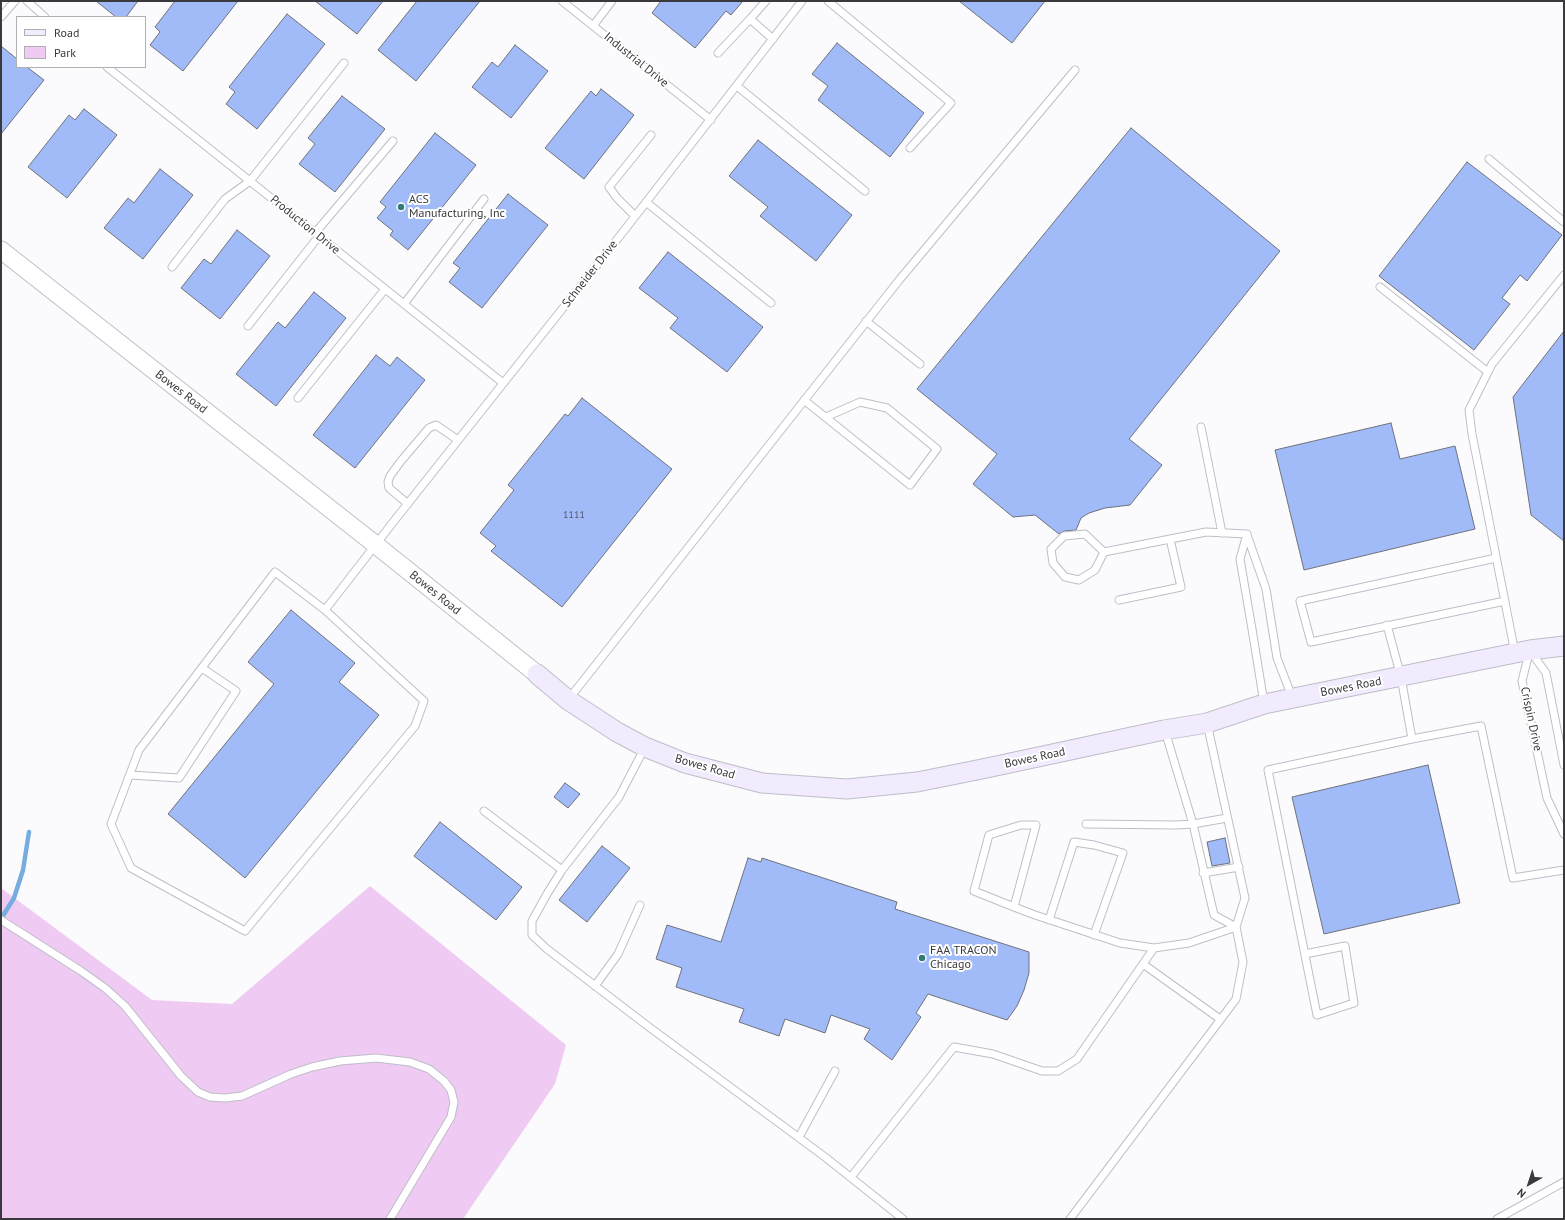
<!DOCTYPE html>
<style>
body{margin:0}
#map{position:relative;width:1565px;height:1220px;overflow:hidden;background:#fbfbfd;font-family:"PT Sans",sans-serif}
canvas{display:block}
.frame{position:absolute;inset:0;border:2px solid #3a3a3e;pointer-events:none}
.legend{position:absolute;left:16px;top:16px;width:130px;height:52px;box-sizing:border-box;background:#fff;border:1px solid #b0b0b2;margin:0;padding:5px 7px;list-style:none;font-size:12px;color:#3a3a3e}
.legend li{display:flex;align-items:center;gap:8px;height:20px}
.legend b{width:20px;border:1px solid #b0b0b2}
.north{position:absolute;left:1509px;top:1164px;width:40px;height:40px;-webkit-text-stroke:3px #fff;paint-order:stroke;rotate:219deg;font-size:11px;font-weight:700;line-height:16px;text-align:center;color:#3a3a3e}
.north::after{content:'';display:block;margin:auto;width:14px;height:18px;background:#3a3a3e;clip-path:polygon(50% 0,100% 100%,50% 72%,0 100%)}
</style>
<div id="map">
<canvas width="1565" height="1220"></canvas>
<div class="frame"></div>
<ul class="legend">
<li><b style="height:5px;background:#f2eafd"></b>Road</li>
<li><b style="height:11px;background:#efcaf2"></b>Park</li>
</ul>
<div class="north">N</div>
</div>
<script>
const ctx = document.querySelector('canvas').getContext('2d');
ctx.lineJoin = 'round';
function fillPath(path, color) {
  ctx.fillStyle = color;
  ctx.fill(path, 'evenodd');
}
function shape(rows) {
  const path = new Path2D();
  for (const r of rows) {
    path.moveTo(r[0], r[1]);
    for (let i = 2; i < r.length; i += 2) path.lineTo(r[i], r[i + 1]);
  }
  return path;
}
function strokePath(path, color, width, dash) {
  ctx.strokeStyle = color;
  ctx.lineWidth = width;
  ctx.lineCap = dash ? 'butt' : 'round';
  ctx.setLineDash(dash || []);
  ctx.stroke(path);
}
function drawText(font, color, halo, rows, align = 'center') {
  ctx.font = font + ' "PT Sans",sans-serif';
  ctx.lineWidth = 4;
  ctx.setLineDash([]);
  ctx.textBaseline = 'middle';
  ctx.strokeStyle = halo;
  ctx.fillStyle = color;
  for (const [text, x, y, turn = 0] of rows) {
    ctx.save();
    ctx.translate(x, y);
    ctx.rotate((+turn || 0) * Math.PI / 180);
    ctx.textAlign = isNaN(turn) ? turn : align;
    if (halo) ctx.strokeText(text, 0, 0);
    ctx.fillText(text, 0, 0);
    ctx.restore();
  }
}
fillPath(shape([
 [370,886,566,1045,555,1084,463,1219,1,1219,1,888,152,1000,232,1004]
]), '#efcaf2');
strokePath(shape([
 [1,919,14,898,23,870,29,832]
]), '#77acde', 4.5);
const building = shape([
 [96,1,138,1,126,17,116,17,96,1],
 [175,1,238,1,183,71,150,45,160,32,155,27,175,1],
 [315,1,383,1,357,34,315,1],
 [417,1,480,1,416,81,378,50,417,1],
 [661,1,743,1,731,15,726,11,695,48,652,13,661,1],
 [959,1,1045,1,1012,43,959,1],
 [287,14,325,44,257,129,226,104,235,92,229,87,287,14],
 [837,43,924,113,890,157,818,100,828,86,812,74,837,43],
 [515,45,548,71,511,118,472,87,492,62,498,67,515,45],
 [1,46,17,59,17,67,27,67,44,80,1,134,1,46],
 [601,89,634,115,584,179,545,148,591,91,596,96,601,89],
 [342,96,385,129,335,192,299,164,315,144,308,138,342,96],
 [84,109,117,135,67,198,28,167,69,115,75,120,84,109],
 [1131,128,1280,251,1129,439,1162,465,1130,505,1105,508,1089,513,1081,518,1076,530,1064,531,1059,534,1035,515,1013,517,973,484,997,454,917,389,1131,128],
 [435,133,476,165,408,250,390,235,393,231,377,218,386,207,380,202,435,133],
 [758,140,852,215,816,261,760,216,768,207,729,176,758,140],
 [1467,162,1562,235,1527,281,1520,275,1502,298,1510,304,1474,350,1379,276,1467,162],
 [160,169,193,195,143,259,104,228,128,198,134,203,160,169],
 [508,194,548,225,482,308,449,282,460,268,453,263,508,194],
 [237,230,270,256,220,319,181,288,204,259,211,264,237,230],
 [668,252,763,327,727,372,670,328,678,318,639,288,668,252],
 [314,292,346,318,276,406,236,374,278,322,285,328,314,292],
 [1564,331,1564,541,1531,515,1513,397,1564,331],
 [376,355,390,366,397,357,425,380,355,468,313,435,376,355],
 [582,398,672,469,562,607,491,551,496,546,480,533,514,490,508,485,565,414,568,416,582,398],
 [1391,423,1400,459,1455,446,1475,529,1304,570,1275,450,1391,423],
 [291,610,355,663,339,682,379,715,245,878,168,814,274,684,248,662,291,610],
 [1428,765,1460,903,1324,934,1292,797,1428,765],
 [565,783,580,794,568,808,554,797,565,783],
 [440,822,522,887,496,920,414,856,440,822],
 [1225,838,1230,863,1212,866,1207,842,1225,838],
 [602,846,630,868,587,922,559,900,602,846],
 [748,858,761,862,762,858,897,902,895,909,1029,952,1029,973,1024,990,1017,1006,1007,1020,928,994,916,1013,921,1017,892,1060,864,1039,870,1029,831,1015,825,1033,785,1019,779,1036,739,1022,744,1009,676,987,682,968,656,959,667,925,721,942,748,858]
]);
fillPath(building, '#a1baf8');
strokePath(building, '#6e727b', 1);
const service = shape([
 [27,1,45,17],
 [562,1,711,120],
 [766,1,750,19,773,39],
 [828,1,951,103,910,148],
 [1,17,15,1],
 [593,26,612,1],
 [718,53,750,19],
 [107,67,503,383],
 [737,86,865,191],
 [1489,159,1564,222],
 [646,202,771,303],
 [635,216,617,198,609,187,651,135],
 [315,233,393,141],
 [172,267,225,199,250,181,344,63],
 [1380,287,1488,372],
 [404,304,484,199],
 [866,321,920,364],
 [248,326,319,236],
 [298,398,385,289],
 [804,400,910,485,937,449,887,408,860,402,826,417],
 [1201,427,1222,533],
 [408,504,389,488,388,482,390,476,401,461,429,428,436,425,458,440],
 [1247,534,1240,559,1252,629,1264,703],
 [1247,535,1266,589,1277,658,1292,697],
 [1104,552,1085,534,1064,536,1051,549,1053,563,1065,577,1079,580,1095,570,1104,552,1206,532,1247,534],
 [1496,558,1300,601,1311,642,1505,601],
 [1119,600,1181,587,1170,539],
 [325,610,424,701,415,726,245,931,131,868,111,824,139,750,275,572,325,610,394,521,609,250,802,1],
 [1387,625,1401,677,1412,739,1481,726,1513,878,1564,870],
 [1531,652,1546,673,1564,765],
 [1515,653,1472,434,1469,410,1492,364,1564,275],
 [1529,653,1522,681,1547,798,1564,834],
 [568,700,900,279,1075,70],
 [1165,731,1193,824,1214,915,1236,927,1245,898,1207,723],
 [645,747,619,797,562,870,547,894,532,921,532,935,547,949,649,1027,825,1157,903,1219],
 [130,775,179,778,236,691,202,668],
 [484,811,562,870],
 [1086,824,1176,825,1193,824,1227,818],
 [1203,873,1239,867],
 [1014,907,1036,825,1021,825,989,835,974,891,1014,907,1035,915,1120,943,1154,948,1189,943,1236,927,1243,962,1236,999,1070,1219],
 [1,920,81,971,105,988,125,1006,181,1076,198,1092,210,1097,225,1098,242,1096,291,1074,312,1067,340,1061,376,1058,410,1062,429,1069,444,1081,451,1090,454,1102,451,1117,390,1219],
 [1049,920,1074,842,1094,845,1123,853,1094,935],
 [1305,954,1345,946,1354,1003,1317,1015,1268,770,1412,739],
 [1143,964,1220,1019],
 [595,986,618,954,640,905],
 [799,1137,835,1071],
 [851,1177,954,1047,993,1054,1042,1071,1058,1071,1077,1059,1154,948],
 [1497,1219,1564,1182]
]);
const tertiary = shape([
 [1,250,376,545,537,674]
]);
const secondary = shape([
 [537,674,568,700,617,732,645,747,685,763,762,783,847,789,917,782,982,769,1164,730,1207,723,1264,704,1530,650,1564,646]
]);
strokePath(service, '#bebec9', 9);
strokePath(tertiary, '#bebec9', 19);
strokePath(secondary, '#bebec9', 21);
strokePath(service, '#fff', 7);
strokePath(tertiary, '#fff', 17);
strokePath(secondary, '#f2eafd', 19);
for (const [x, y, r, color] of [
 [401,207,4,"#327b78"],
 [922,958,4,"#327b78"]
]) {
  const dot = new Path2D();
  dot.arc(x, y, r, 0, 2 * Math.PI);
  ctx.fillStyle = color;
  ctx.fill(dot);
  strokePath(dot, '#fff', 1.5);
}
drawText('10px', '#545a6c', null, [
 ["1111",574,515]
]);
drawText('12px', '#3a3a3e', '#fff', [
 ["Industrial Drive",636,60,39],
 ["Production Drive",305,225,39],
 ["Schneider Drive",590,274,-52],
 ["Bowes Road",181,392,38],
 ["Bowes Road",435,593,39],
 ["Bowes Road",1351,687,-11],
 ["Crispin Drive",1531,719,78],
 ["Bowes Road",1035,758,-12],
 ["Bowes Road",705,767,16]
]);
drawText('12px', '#3a3a3e', '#fff', [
 ["ACS",409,200],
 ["Manufacturing, Inc",409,214],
 ["FAA TRACON",930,951],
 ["Chicago",930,965]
], 'left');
</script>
